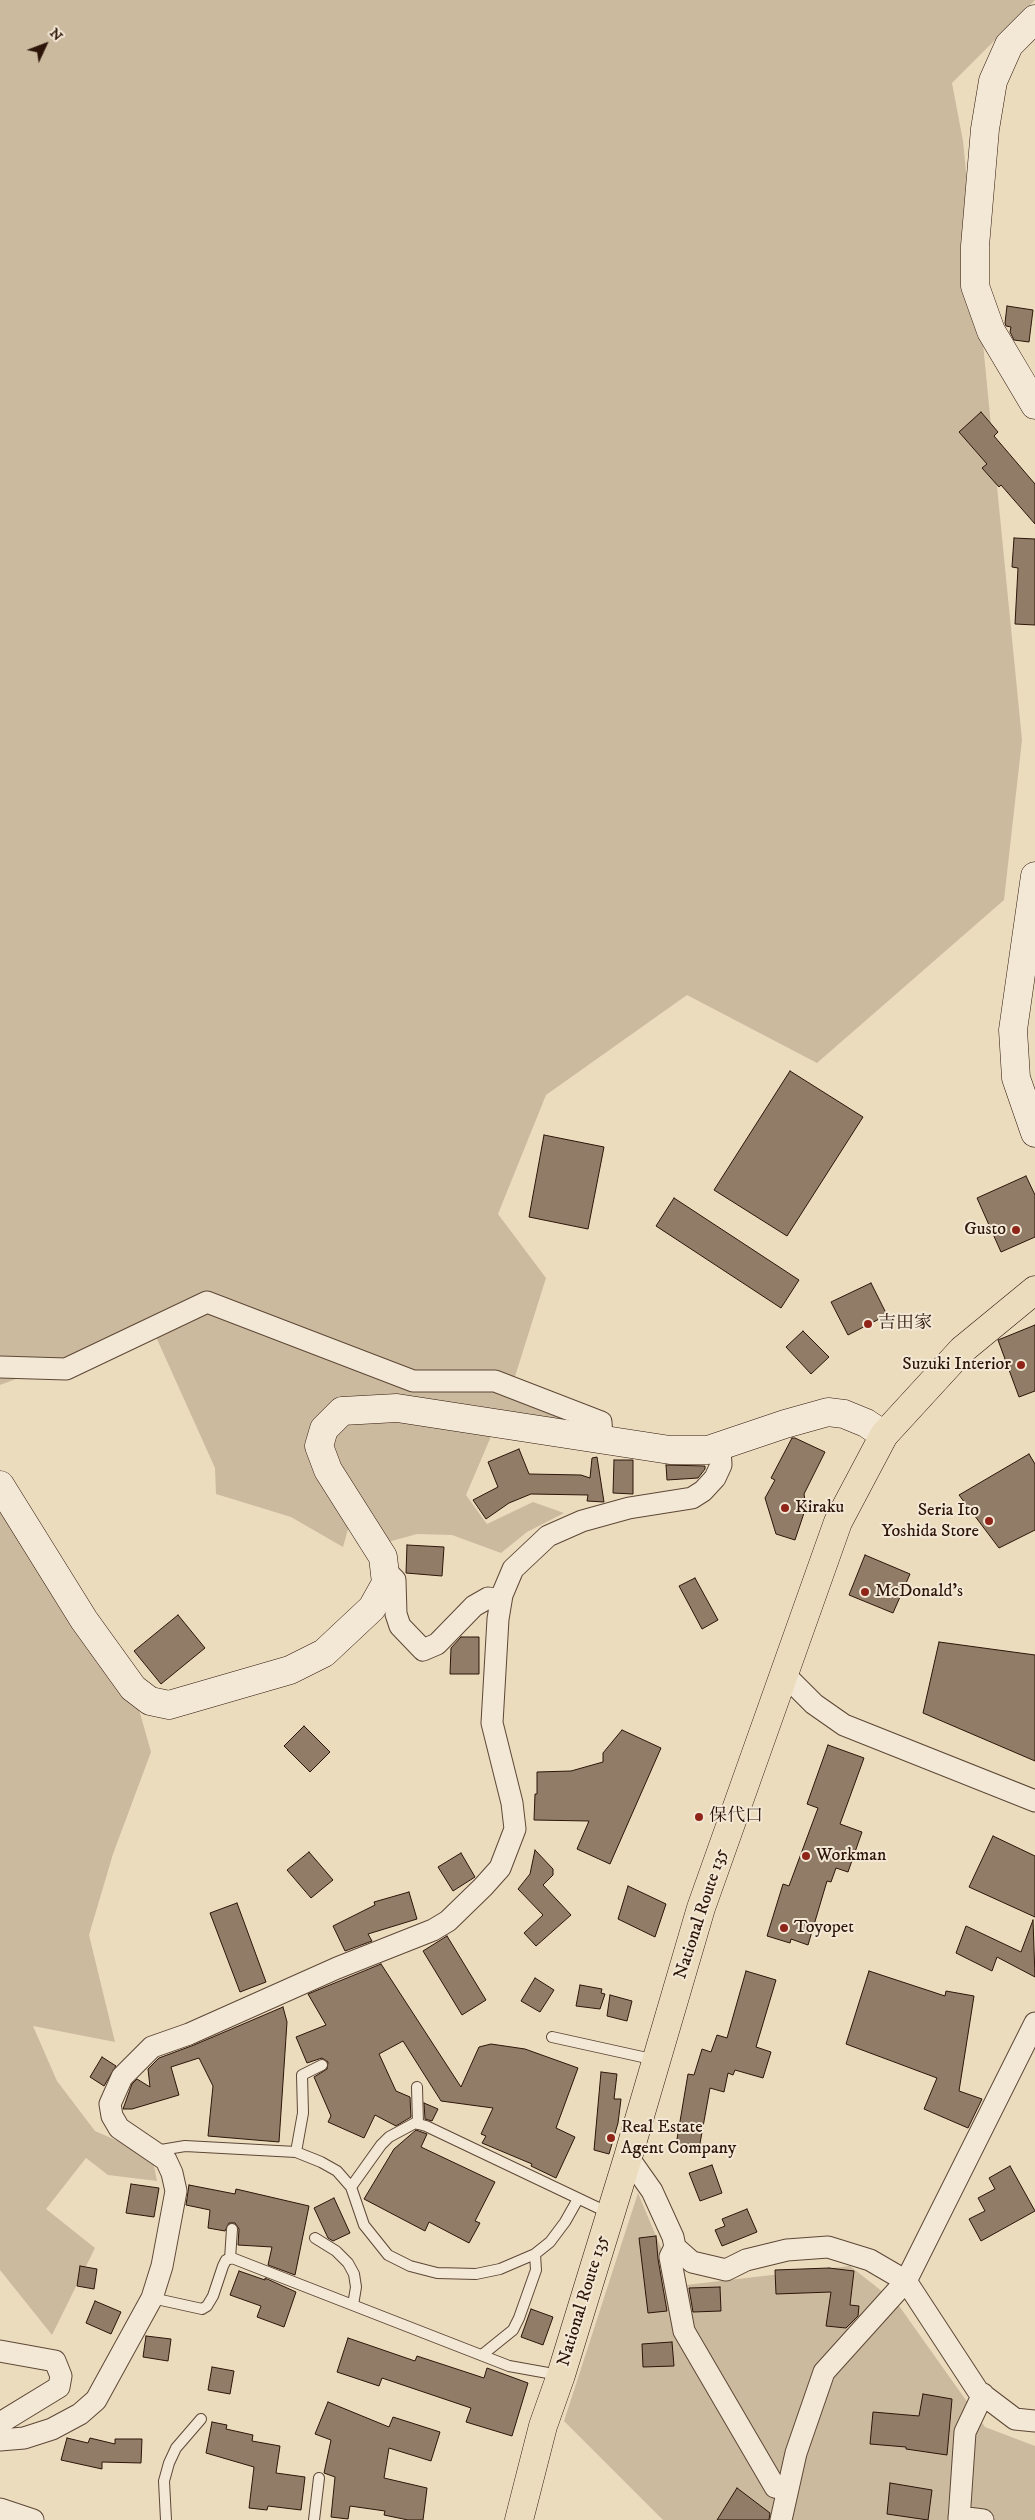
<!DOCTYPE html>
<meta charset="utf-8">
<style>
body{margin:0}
#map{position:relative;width:1035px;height:2520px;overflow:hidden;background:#ecdcbe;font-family:"IM FELL DW Pica",serif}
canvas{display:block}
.north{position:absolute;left:20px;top:20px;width:50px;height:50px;-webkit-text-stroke:4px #f3e8d5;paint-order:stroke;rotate:47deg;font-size:14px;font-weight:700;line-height:20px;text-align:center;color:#2d1509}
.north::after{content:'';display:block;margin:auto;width:18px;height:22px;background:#2d1509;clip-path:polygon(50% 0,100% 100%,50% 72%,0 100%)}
</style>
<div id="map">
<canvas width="1035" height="2520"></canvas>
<div class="north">N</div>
</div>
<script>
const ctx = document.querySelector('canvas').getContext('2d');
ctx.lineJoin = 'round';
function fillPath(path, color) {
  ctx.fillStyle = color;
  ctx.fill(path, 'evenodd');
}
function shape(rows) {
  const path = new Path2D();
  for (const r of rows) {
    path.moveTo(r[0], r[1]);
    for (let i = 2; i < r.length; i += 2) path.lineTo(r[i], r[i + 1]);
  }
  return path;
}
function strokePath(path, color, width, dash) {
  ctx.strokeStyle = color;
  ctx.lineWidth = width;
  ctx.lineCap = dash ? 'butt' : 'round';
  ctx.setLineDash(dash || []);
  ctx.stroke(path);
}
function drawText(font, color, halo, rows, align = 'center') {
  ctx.font = font + ' "IM FELL DW Pica","Noto Serif JP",serif';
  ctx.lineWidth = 4;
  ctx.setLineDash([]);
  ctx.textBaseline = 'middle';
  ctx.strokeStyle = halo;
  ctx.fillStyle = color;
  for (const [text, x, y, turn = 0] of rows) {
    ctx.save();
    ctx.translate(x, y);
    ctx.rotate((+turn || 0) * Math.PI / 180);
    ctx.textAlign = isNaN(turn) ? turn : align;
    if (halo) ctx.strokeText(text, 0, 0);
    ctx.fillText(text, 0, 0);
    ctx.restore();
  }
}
fillPath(shape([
 [0,0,1035,0,952,83,963,141,1022,740,1004,900,817,1063,687,995,546,1095,498,1214,546,1278,512,1386,574,1423,501,1413,466,1495,487,1524,533,1502,564,1513,527,1532,501,1553,452,1535,417,1534,388,1542,350,1522,343,1547,291,1517,216,1494,215,1468,152,1328,0,1385],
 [0,1492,133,1688,151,1752,113,1854,89,1935,115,2042,33,2026,57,2081,95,2131,152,2156,157,2181,108,2175,86,2158,46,2209,95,2248,52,2335,0,2270],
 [638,2193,677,2286,850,2266,897,2303,985,2427,1035,2446,1035,2520,663,2520,564,2421]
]), '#ccba9f');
const building = shape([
 [1007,306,1033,310,1029,342,1014,340,1010,332,1011,327,1006,326,1005,323,1007,306],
 [981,412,998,432,994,436,1035,484,1035,524,1001,485,999,487,982,468,987,464,959,432,981,412],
 [1014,538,1035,539,1035,625,1015,624,1018,568,1012,567,1014,538],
 [790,1071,863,1117,787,1236,714,1190,790,1071],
 [544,1135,604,1147,588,1229,529,1217,544,1135],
 [1026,1176,1035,1195,1035,1237,1001,1252,977,1198,1026,1176],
 [674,1198,799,1280,781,1308,656,1226,674,1198],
 [871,1283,887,1315,848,1335,831,1302,871,1283],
 [1035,1325,1035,1391,1019,1397,998,1340,1035,1325],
 [803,1331,829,1357,811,1374,786,1347,803,1331],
 [792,1438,795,1438,825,1452,804,1494,806,1507,795,1540,776,1534,765,1498,775,1480,771,1478,792,1438],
 [519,1449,529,1474,581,1475,590,1478,592,1458,597,1457,604,1502,587,1501,588,1495,531,1494,509,1503,486,1519,473,1500,498,1487,488,1462,519,1449],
 [1029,1454,1035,1464,1035,1530,999,1548,959,1495,1029,1454],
 [614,1460,633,1460,633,1494,613,1493,614,1460],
 [666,1465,705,1466,705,1469,698,1478,667,1480,666,1465],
 [407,1545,444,1547,442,1576,406,1573,407,1545],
 [865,1555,910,1574,893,1613,849,1595,865,1555],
 [695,1578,718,1620,702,1629,679,1586,695,1578],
 [178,1615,205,1648,161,1684,134,1651,178,1615],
 [461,1637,479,1637,479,1674,450,1674,451,1648,461,1637],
 [939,1642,1035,1655,1035,1761,923,1713,939,1642],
 [304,1726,330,1752,310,1772,284,1746,304,1726],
 [622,1730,661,1748,610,1864,577,1849,589,1821,534,1820,535,1794,537,1794,537,1772,571,1771,603,1762,603,1753,622,1730],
 [828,1745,864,1758,840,1824,862,1832,848,1872,836,1868,831,1882,827,1881,808,1945,791,1939,790,1943,767,1936,783,1884,789,1886,818,1808,807,1804,828,1745],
 [993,1836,1035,1856,1035,1917,969,1887,993,1836],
 [535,1850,553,1869,553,1875,543,1885,571,1915,536,1946,524,1933,543,1915,518,1889,530,1874,535,1850],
 [309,1852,333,1880,311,1898,287,1870,309,1852],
 [461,1853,475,1877,453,1891,438,1867,461,1853],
 [628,1886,666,1904,655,1937,618,1919,628,1886],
 [409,1892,417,1919,368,1934,372,1941,345,1951,333,1926,375,1905,374,1902,409,1892],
 [237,1903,266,1982,240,1992,210,1913,237,1903],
 [1033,1920,1035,1977,997,1957,992,1971,956,1953,966,1926,1021,1952,1033,1920],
 [447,1936,486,2000,462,2015,423,1951,447,1936],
 [381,1964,461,2087,479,2047,491,2044,525,2049,578,2068,556,2128,575,2137,556,2178,531,2166,532,2164,482,2143,486,2136,481,2134,493,2108,441,2101,403,2041,379,2054,396,2091,410,2097,411,2117,396,2126,375,2115,364,2138,328,2122,331,2116,314,2077,327,2069,328,2062,322,2058,307,2063,296,2037,326,2025,308,1994,381,1964],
 [746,1971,776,1980,756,2047,771,2052,763,2078,735,2070,733,2075,728,2073,724,2092,710,2088,699,2149,676,2145,688,2074,694,2075,702,2049,711,2052,717,2035,727,2038,746,1971],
 [869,1971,945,1996,946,1991,974,1996,959,2091,982,2099,968,2128,924,2109,937,2078,846,2044,869,1971],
 [535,1978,554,1990,540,2012,521,2001,535,1978],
 [580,1985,602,1989,601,1993,605,1994,600,2009,576,2006,580,1985],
 [610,1995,632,2001,627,2021,607,2016,610,1995],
 [283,2007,287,2022,279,2142,208,2136,213,2086,199,2058,171,2067,179,2095,132,2109,123,2109,132,2084,137,2079,150,2087,148,2069,159,2058,194,2045,283,2007],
 [102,2057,116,2066,104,2086,90,2077,102,2057],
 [601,2072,617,2074,614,2099,621,2099,618,2123,609,2154,594,2150,601,2072],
 [424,2103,438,2109,432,2121,425,2119,424,2103],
 [416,2130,427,2134,421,2147,495,2182,475,2221,480,2223,469,2243,429,2222,425,2231,364,2199,394,2149,416,2130],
 [712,2165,722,2193,700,2201,689,2173,712,2165],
 [1010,2166,1035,2211,981,2241,969,2219,985,2211,978,2198,995,2189,989,2178,1010,2166],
 [131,2184,159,2188,154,2217,126,2213,131,2184],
 [189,2185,235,2194,236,2189,309,2206,295,2275,268,2265,272,2247,238,2245,239,2229,235,2223,229,2223,225,2231,208,2228,210,2210,186,2205,189,2185],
 [334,2198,350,2233,333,2241,328,2238,314,2208,334,2198],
 [747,2209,757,2232,722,2246,715,2230,725,2226,722,2219,747,2209],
 [656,2236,658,2259,667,2311,648,2313,639,2238,656,2236],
 [80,2266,97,2269,94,2289,77,2286,80,2266],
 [829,2268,854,2271,850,2305,859,2306,858,2316,846,2328,826,2326,831,2292,776,2294,775,2270,829,2268],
 [239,2271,265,2280,265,2278,296,2292,284,2327,257,2317,261,2306,230,2295,239,2271],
 [720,2287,721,2311,693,2312,689,2288,720,2287],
 [95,2301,121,2312,111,2334,86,2323,95,2301],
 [531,2309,553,2317,543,2345,521,2337,531,2309],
 [146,2336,171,2339,168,2361,143,2357,146,2336],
 [348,2338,415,2361,417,2356,484,2378,487,2368,528,2383,512,2436,466,2422,471,2408,382,2378,379,2386,337,2372,348,2338],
 [672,2342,674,2366,643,2367,642,2344,672,2342],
 [212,2367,234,2371,230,2394,208,2390,212,2367],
 [923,2394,952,2399,947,2455,906,2449,906,2447,870,2444,873,2412,919,2416,923,2394],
 [328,2402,389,2427,393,2417,440,2432,431,2461,389,2448,384,2478,427,2488,423,2520,408,2520,384,2515,385,2511,350,2506,348,2519,331,2517,335,2477,324,2473,331,2440,315,2434,328,2402],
 [212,2422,227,2425,226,2429,253,2435,252,2441,280,2446,276,2473,305,2477,301,2510,268,2506,267,2510,249,2508,254,2467,206,2453,212,2422],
 [67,2438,88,2443,90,2438,115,2444,115,2439,142,2439,141,2463,102,2462,102,2469,61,2460,67,2438],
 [890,2483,932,2490,928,2520,887,2514,890,2483],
 [737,2488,770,2513,769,2520,717,2520,737,2488]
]);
fillPath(building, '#907c67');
strokePath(building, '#2d1509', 1);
const lane = shape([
 [552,2037,656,2060],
 [417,2087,418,2124],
 [155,2151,185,2146,296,2152,321,2162,337,2171,351,2187,364,2225,388,2255,410,2266,437,2273,476,2274,500,2269,535,2254,550,2242,565,2222,578,2199],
 [296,2152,303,2113,302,2075,322,2065],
 [351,2187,381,2145,389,2137,415,2123,426,2126,609,2213],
 [315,2238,336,2251,348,2263,354,2274,356,2287,353,2305],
 [230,2259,232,2229],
 [152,2298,202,2309,207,2306,213,2296,223,2266,226,2260,232,2258,509,2366,559,2375],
 [482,2355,513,2330,519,2318,536,2270,535,2254],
 [166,2520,164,2481,169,2463,176,2448,201,2419],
 [314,2520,319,2478]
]);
const street = shape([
 [0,1367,66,1369,207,1302,413,1381,495,1381,601,1422,602,1440],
 [385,1570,395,1580,396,1614,400,1626,423,1650,437,1644,474,1606,488,1598,501,1600],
 [785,1675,814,1704,844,1725,1035,1801],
 [628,2157,652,2191,673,2237,675,2247,692,2262,726,2270,746,2260,787,2250,828,2247,870,2260,906,2281,978,2391,1015,2419,1035,2421],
 [675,2247,670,2257,684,2331,775,2487,787,2490],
 [0,2351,55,2361,61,2376,59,2387,0,2423],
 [0,2440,24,2438,52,2429,80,2414,96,2400,152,2298,162,2266,176,2191,172,2173,166,2160,119,2128,112,2116,110,2104,122,2077,152,2047,189,2034,337,1968,433,1930,448,1921,483,1887,500,1868,515,1829,512,1803,492,1723,498,1619,502,1595,513,1569,548,1536,582,1521,629,1508,692,1498,703,1491,715,1478,721,1465,720,1447],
 [0,2509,33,2520],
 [959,2517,983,2520],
 [781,2520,796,2453,824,2372,906,2281,1035,2023],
 [959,2520,965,2432,983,2394]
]);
const secondary = shape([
 [1035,19,1009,45,993,81,985,129,975,246,975,286,991,331,1035,405],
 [1035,876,1013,1030,1016,1078,1035,1133],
 [0,1485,84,1620,133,1688,150,1701,169,1705,290,1670,324,1653,372,1608,386,1583,383,1557,328,1470,319,1446,324,1429,342,1411,397,1408,670,1450,708,1450,785,1424,828,1412,844,1414,866,1423,884,1435]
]);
const highway = shape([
 [519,2520,543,2426,561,2375,628,2157,701,1908,838,1522,884,1435,962,1350,1035,1290]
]);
strokePath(lane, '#5d4736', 12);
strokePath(street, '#5d4736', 23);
strokePath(secondary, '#2d1509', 29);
strokePath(highway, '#2d1509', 29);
strokePath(lane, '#f3e8d5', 10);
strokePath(street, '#f3e8d5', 21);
strokePath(secondary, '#f3e8d5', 28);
strokePath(highway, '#ecdcbe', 28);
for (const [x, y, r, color] of [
 [1016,1230,5,"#8f2418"],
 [868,1324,5,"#8f2418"],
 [1021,1365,5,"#8f2418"],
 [785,1508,5,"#8f2418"],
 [989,1521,5,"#8f2418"],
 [865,1592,5,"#8f2418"],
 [699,1817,5,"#8f2418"],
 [806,1856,5,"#8f2418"],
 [784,1928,5,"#8f2418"],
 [611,2138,5,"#8f2418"]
]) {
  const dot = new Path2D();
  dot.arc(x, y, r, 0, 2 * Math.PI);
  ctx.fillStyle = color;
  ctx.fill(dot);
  strokePath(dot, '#f3e8d5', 2);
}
drawText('18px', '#2d1509', '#f3e8d5', [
 ["Gusto",1006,1230,"right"],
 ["吉田家",878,1324],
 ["Suzuki Interior",1011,1365,"right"],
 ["Kiraku",795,1508],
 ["Seria Ito",979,1511,"right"],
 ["Yoshida Store",979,1532,"right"],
 ["McDonald's",875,1592],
 ["保代口",709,1817],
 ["Workman",816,1856],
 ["Toyopet",794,1928],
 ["Real Estate",621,2128],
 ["Agent Company",621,2149]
], 'left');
drawText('18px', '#2d1509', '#f3e8d5', [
 ["National Route 135",702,1914,-72],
 ["National Route 135",584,2301,-73]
]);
</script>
